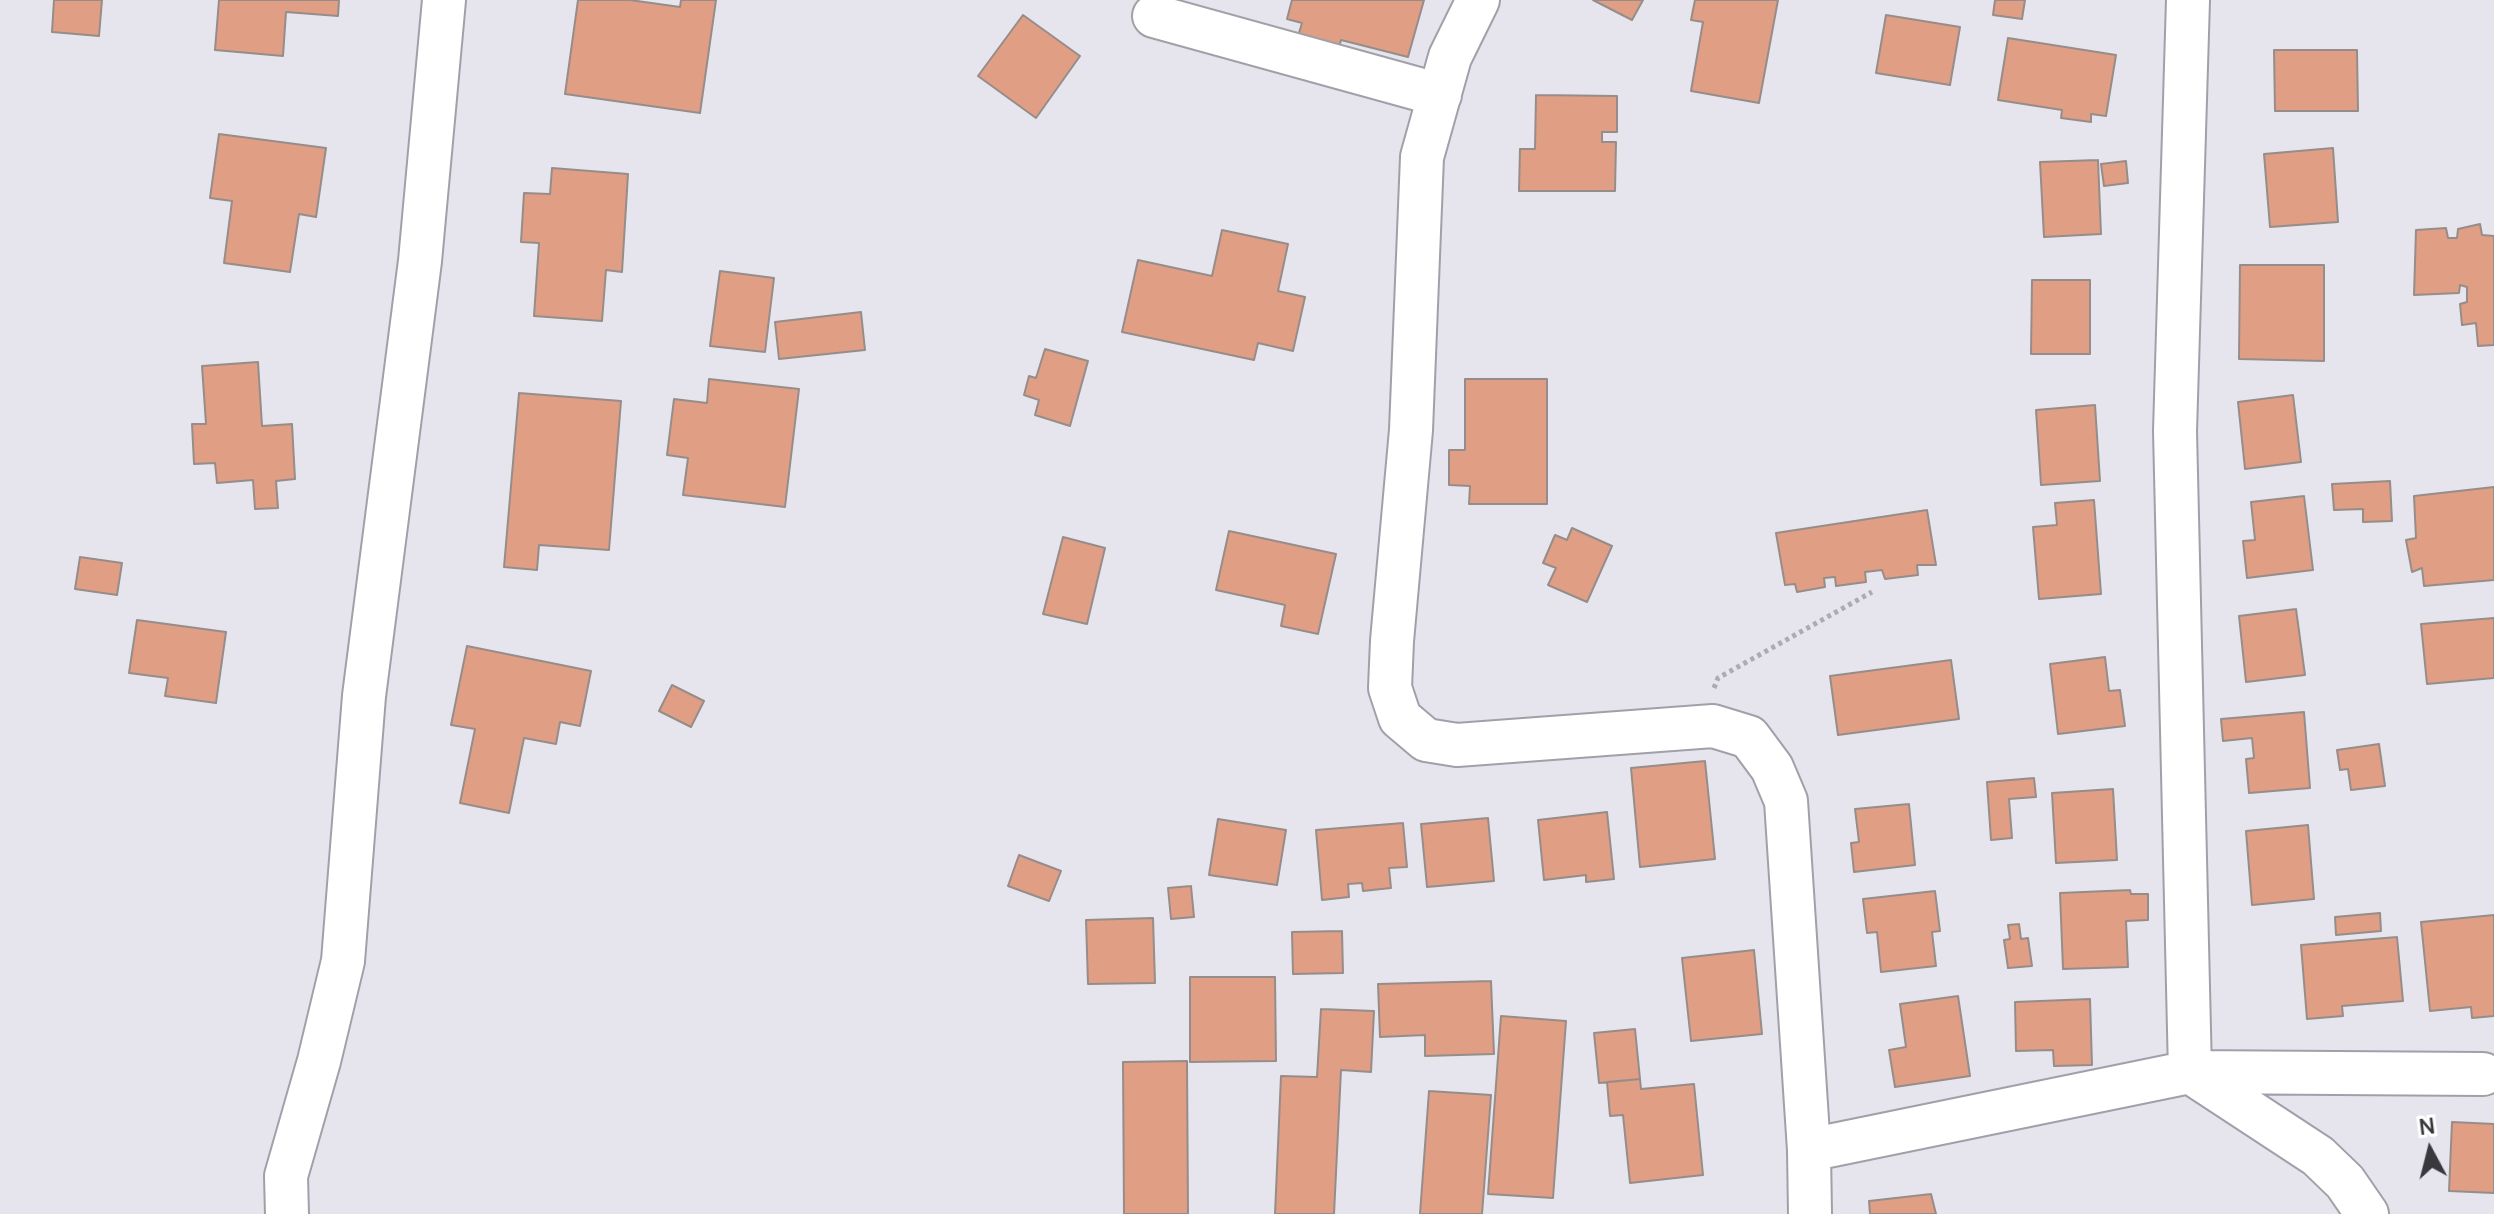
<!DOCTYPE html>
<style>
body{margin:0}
#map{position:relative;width:2494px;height:1214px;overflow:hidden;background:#e6e5ee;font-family:Manrope,sans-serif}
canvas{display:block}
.north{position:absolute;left:2390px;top:1110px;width:80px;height:80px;-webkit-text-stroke:6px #fff;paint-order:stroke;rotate:353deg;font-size:22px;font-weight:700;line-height:32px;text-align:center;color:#39383c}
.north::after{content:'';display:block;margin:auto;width:28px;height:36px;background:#39383c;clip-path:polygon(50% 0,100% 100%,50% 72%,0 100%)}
</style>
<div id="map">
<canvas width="2494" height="1214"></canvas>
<div class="north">N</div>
</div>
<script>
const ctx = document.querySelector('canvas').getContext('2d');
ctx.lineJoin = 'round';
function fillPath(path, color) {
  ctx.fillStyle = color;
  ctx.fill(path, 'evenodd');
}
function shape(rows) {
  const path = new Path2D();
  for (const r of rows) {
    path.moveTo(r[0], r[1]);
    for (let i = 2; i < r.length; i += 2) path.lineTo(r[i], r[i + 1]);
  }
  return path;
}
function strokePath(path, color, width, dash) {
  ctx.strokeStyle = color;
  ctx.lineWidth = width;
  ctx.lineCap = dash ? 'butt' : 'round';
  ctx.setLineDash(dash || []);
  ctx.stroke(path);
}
const building = shape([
 [54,0,102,0,99,36,52,32,54,0],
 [219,0,339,0,338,16,286,12,283,56,215,50,219,0],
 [578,0,630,0,680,7,681,0,716,0,700,113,565,94,578,0],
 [1292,0,1424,0,1408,57,1341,40,1337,54,1296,43,1302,23,1287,19,1292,0],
 [1593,0,1643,0,1632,20,1593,0],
 [1695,0,1778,0,1759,103,1691,91,1703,22,1691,20,1695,0],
 [1995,0,2025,0,2022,19,1993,15,1995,0],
 [1023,15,1080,56,1036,118,978,76,1023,15],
 [1886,15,1960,27,1950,85,1876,73,1886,15],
 [2008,38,2116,55,2106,116,2091,114,2091,122,2061,118,2062,110,1998,100,2008,38],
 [2274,50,2357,50,2358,111,2275,111,2274,50],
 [1536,95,1617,96,1617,132,1602,132,1602,142,1616,142,1615,191,1519,191,1520,149,1535,149,1536,95],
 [219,134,326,148,316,217,299,214,290,272,224,263,232,201,210,198,219,134],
 [2333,148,2338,222,2270,227,2264,154,2333,148],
 [2098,160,2101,234,2044,237,2040,162,2098,160],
 [2126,161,2128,183,2104,186,2101,164,2126,161],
 [552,168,628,174,622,272,606,270,602,321,534,316,539,243,521,242,524,193,550,194,552,168],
 [2480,224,2482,235,2494,236,2494,345,2478,346,2476,323,2462,325,2460,304,2467,302,2467,287,2460,285,2459,293,2414,295,2416,230,2446,228,2448,238,2457,238,2458,229,2480,224],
 [1222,230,1288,244,1278,291,1305,297,1293,351,1258,343,1254,360,1122,332,1138,260,1212,276,1222,230],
 [2240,265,2324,265,2324,361,2239,359,2240,265],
 [720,271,774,278,765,352,710,346,720,271],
 [2032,280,2090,280,2090,354,2031,354,2032,280],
 [861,312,865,350,779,359,775,322,861,312],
 [1045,349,1088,361,1070,426,1035,415,1039,400,1024,395,1029,376,1036,378,1045,349],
 [258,362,262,426,292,424,295,479,276,481,278,508,255,509,253,480,217,483,215,463,194,464,192,424,206,424,202,366,258,362],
 [709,379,799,389,785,507,683,495,688,458,667,455,674,399,707,403,709,379],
 [1465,379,1547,379,1547,504,1469,504,1470,486,1449,485,1449,450,1465,450,1465,379],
 [519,393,621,401,609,550,539,545,537,570,504,567,519,393],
 [2293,395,2301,462,2245,469,2238,402,2293,395],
 [2095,405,2100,481,2041,485,2036,410,2095,405],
 [2390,481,2392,521,2363,522,2363,509,2334,510,2332,484,2390,481],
 [2494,487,2494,580,2424,586,2422,568,2412,572,2406,540,2416,538,2414,496,2494,487],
 [2304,496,2313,570,2247,578,2243,541,2255,540,2251,502,2304,496],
 [2094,500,2101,594,2039,599,2033,527,2057,525,2055,503,2094,500],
 [1927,510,1936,565,1917,565,1918,575,1885,579,1882,570,1865,572,1866,582,1836,586,1835,577,1824,578,1825,587,1797,592,1795,584,1785,585,1776,533,1927,510],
 [1572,528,1612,546,1587,602,1548,585,1556,568,1543,563,1555,535,1567,540,1572,528],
 [1229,531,1336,554,1318,634,1281,626,1285,605,1216,590,1229,531],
 [1063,537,1105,548,1087,624,1043,614,1063,537],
 [80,557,122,563,117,595,75,589,80,557],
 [2296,609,2305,675,2246,682,2239,616,2296,609],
 [2494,618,2494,678,2427,684,2421,624,2494,618],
 [137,620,226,632,216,703,165,696,168,678,129,673,137,620],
 [467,646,591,671,580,726,560,722,556,744,524,738,509,813,460,803,475,729,451,725,467,646],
 [2105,657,2109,691,2120,690,2125,726,2058,734,2050,664,2105,657],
 [1951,660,1959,719,1838,735,1830,676,1951,660],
 [672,685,704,701,691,727,659,711,672,685],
 [2304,712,2310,788,2249,793,2246,759,2254,758,2252,738,2223,741,2221,719,2304,712],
 [2379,744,2385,786,2351,790,2348,769,2340,770,2337,750,2379,744],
 [1705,761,1715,859,1640,867,1631,768,1705,761],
 [2034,778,2036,797,2009,799,2012,838,1991,840,1987,782,2034,778],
 [2113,789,2117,860,2056,863,2052,793,2113,789],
 [1909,804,1915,865,1854,872,1851,843,1859,842,1855,809,1909,804],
 [1607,812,1614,879,1586,882,1586,875,1544,880,1538,820,1607,812],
 [1488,818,1494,881,1427,887,1421,824,1488,818],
 [1218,819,1286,830,1277,885,1209,875,1218,819],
 [1403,823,1407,867,1389,868,1391,888,1363,891,1362,883,1348,884,1349,897,1322,900,1316,830,1403,823],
 [2308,825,2314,899,2252,905,2246,831,2308,825],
 [1019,855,1061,871,1049,901,1008,886,1019,855],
 [1191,886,1194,917,1171,919,1168,888,1191,886],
 [2130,890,2131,894,2148,894,2148,920,2126,921,2128,967,2063,969,2060,893,2130,890],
 [1935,891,1940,931,1932,932,1936,966,1881,972,1877,932,1867,933,1863,899,1935,891],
 [2380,913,2381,931,2336,935,2335,917,2380,913],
 [2494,915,2494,1016,2472,1018,2471,1007,2430,1011,2421,922,2494,915],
 [1153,918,1155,983,1088,984,1086,920,1153,918],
 [2019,924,2021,939,2028,938,2032,966,2008,968,2004,940,2010,939,2008,925,2019,924],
 [1342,931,1343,973,1293,974,1292,932,1342,931],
 [2397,937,2403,1001,2342,1006,2343,1016,2307,1019,2301,945,2397,937],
 [1754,950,1762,1034,1691,1041,1682,958,1754,950],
 [1190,977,1275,977,1276,1061,1190,1062,1190,977],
 [1491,981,1494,1054,1425,1056,1425,1035,1380,1037,1378,984,1491,981],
 [1958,996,1970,1076,1895,1087,1889,1050,1906,1047,1900,1004,1958,996],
 [2090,999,2092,1065,2054,1066,2053,1050,2016,1051,2015,1002,2090,999],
 [1321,1009,1374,1011,1371,1072,1341,1070,1334,1214,1275,1214,1281,1076,1317,1077,1321,1009],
 [1501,1016,1566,1021,1553,1198,1488,1194,1501,1016],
 [1635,1029,1640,1079,1599,1083,1594,1033,1635,1029],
 [1187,1061,1188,1214,1124,1214,1123,1062,1187,1061],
 [1640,1079,1641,1089,1694,1084,1703,1175,1630,1183,1623,1115,1610,1116,1607,1082,1640,1079],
 [1429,1091,1491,1095,1482,1214,1420,1214,1429,1091],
 [2452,1122,2494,1124,2494,1193,2449,1191,2452,1122],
 [1931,1194,1936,1214,1870,1214,1869,1201,1931,1194]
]);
fillPath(building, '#e09e84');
strokePath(building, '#968d8a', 2);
const minor = shape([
 [1478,0,1450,57,1422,157,1411,430,1392,641,1390,688,1400,718,1426,740,1457,745,1713,726,1749,737,1772,768,1786,801,1809,1150,1810,1214],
 [2188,0,2175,431,2190,1072],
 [1154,16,1440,95],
 [2190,1072,2318,1156,2345,1182,2367,1214],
 [1809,1150,2190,1072,2483,1074],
 [287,1214,286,1176,319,1061,343,961,364,696,420,261,444,0]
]);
strokePath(minor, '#a0a0a8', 46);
strokePath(shape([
 [1714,688,1718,678,1872,592]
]), '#acabb2', 5, [4, 4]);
strokePath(minor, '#fff', 42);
</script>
